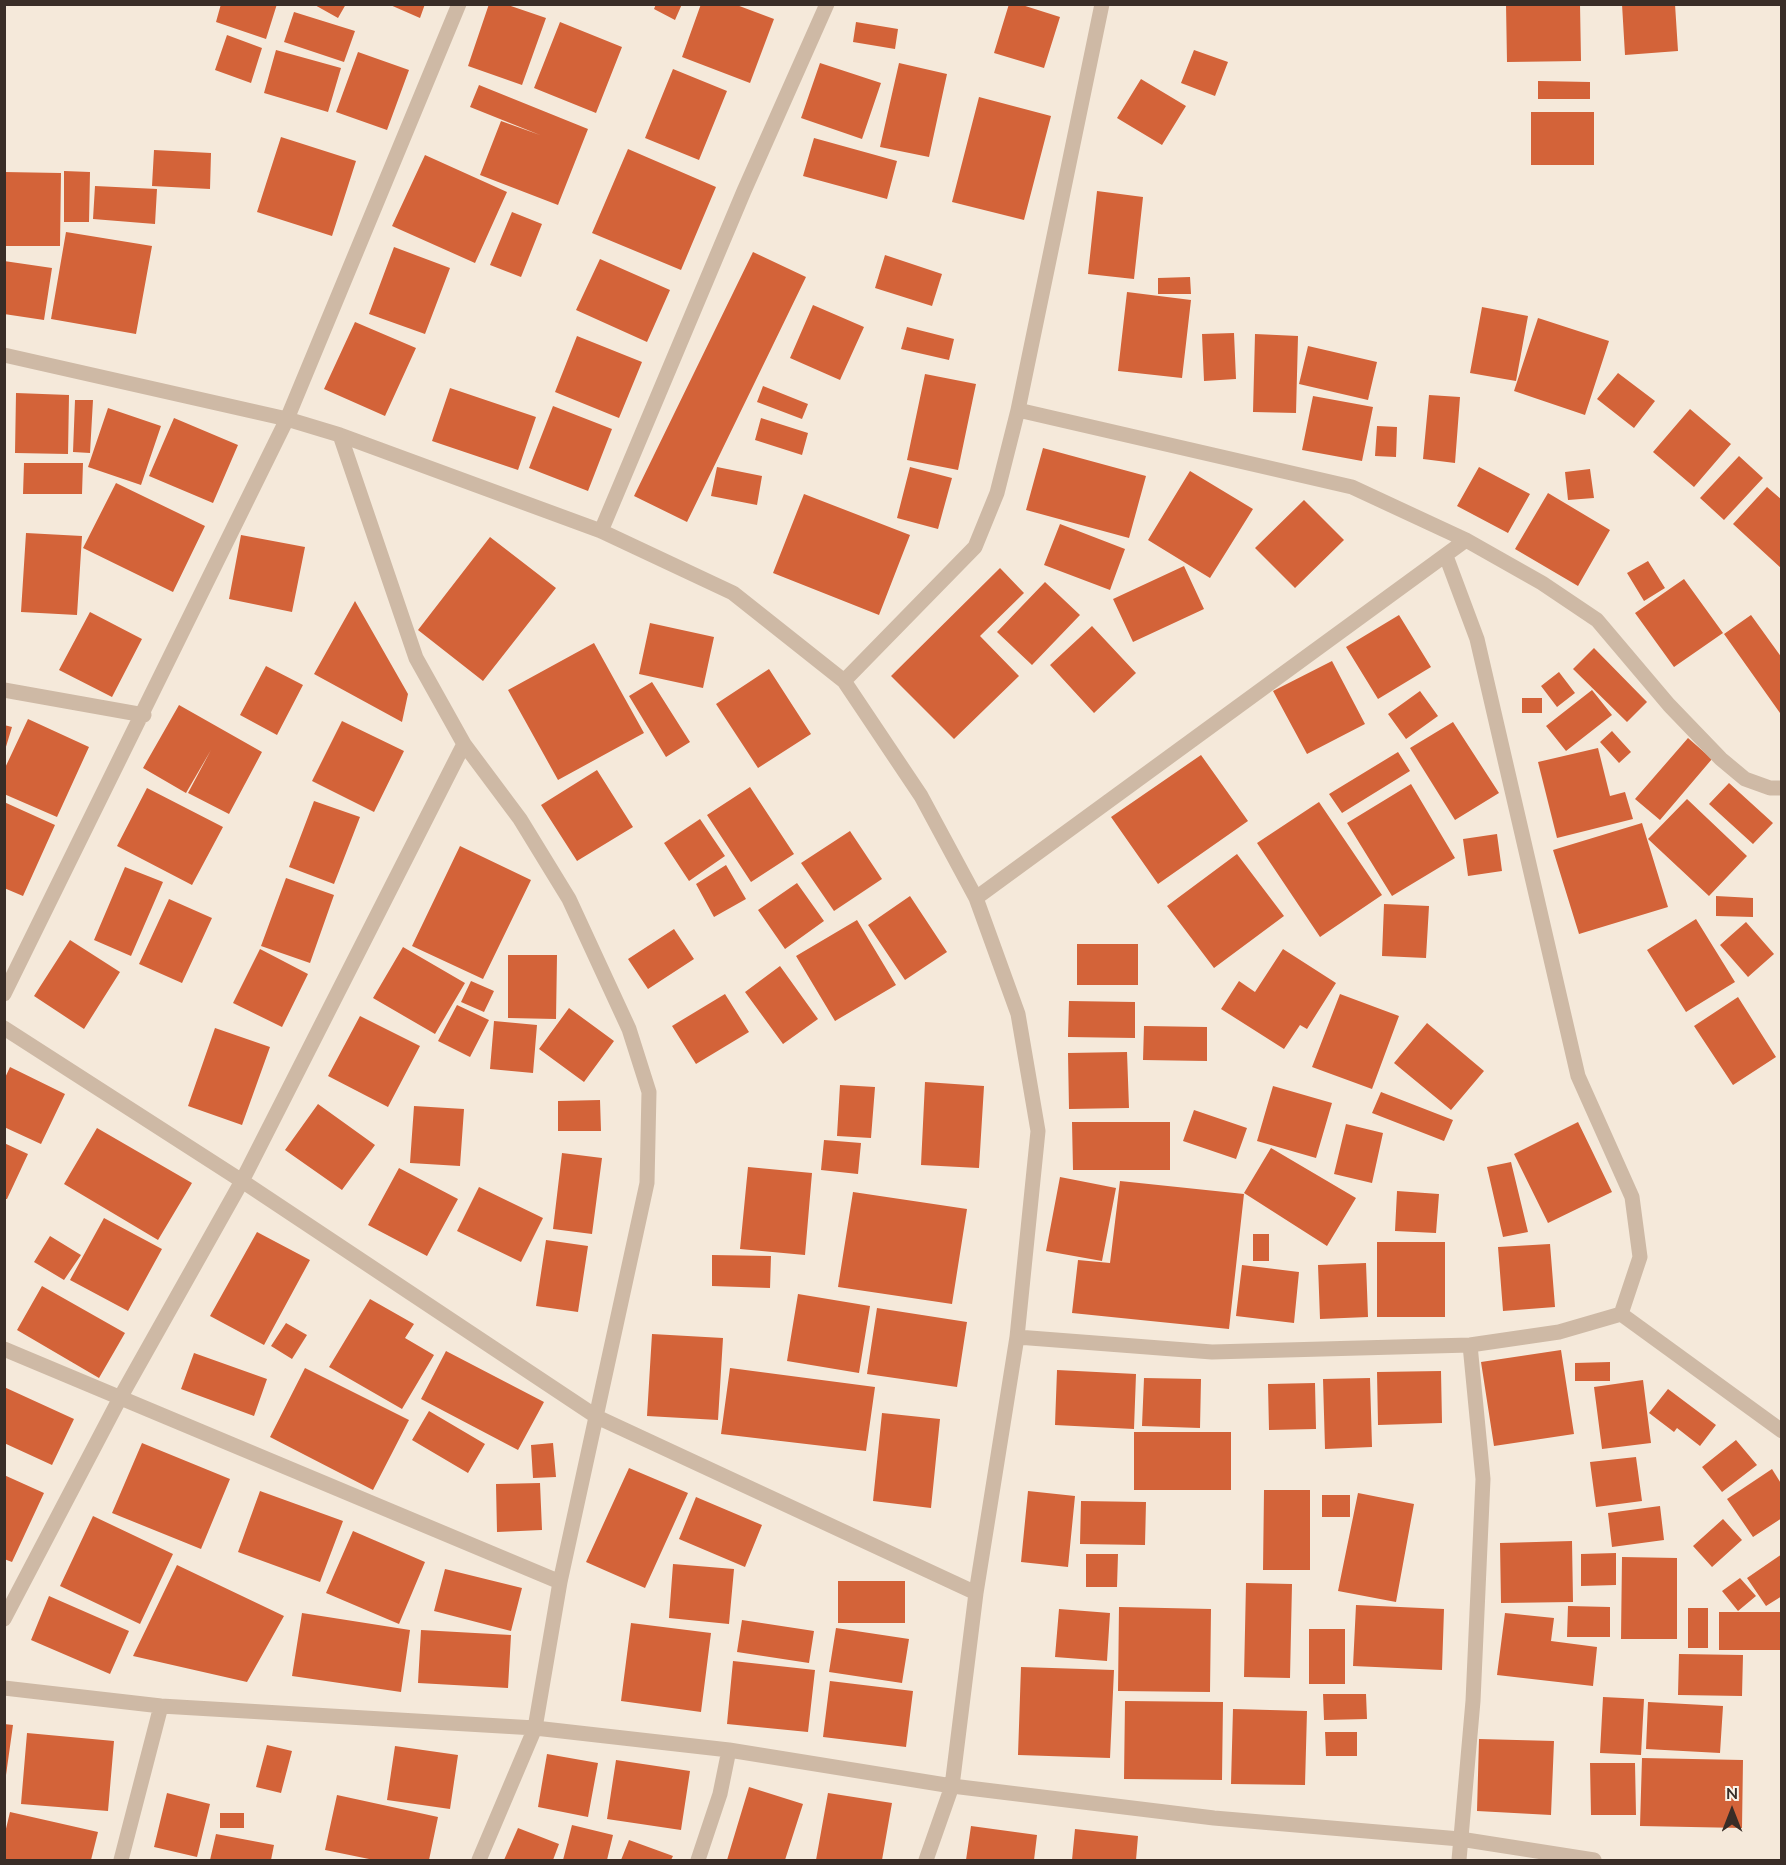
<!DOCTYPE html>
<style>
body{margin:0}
#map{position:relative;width:1786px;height:1865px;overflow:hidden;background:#f5e9da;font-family:Mulish,sans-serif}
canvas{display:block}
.frame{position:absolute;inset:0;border:6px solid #392d27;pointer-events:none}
.north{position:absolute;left:1702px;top:1781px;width:60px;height:60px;-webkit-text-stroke:4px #fbf3e7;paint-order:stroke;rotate:0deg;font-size:16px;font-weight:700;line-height:24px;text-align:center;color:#392d27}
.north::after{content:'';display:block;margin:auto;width:21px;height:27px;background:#392d27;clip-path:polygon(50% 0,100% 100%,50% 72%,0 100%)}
</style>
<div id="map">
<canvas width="1786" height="1865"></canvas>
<div class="frame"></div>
<div class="north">N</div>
</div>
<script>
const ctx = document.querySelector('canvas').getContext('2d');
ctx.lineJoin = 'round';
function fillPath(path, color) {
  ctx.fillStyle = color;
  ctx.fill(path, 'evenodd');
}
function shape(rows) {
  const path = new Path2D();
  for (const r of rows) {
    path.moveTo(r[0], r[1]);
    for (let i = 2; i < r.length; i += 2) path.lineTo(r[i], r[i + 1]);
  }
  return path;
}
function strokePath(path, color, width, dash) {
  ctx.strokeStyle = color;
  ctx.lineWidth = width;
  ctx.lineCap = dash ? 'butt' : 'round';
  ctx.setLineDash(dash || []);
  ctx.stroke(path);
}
fillPath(shape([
 [221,4,277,4,266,39,216,22],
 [313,4,346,4,338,18],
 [388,4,425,4,420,18],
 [489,4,505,4,546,18,522,85,468,66],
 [656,4,682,4,675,20,654,9],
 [701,4,734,4,774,19,750,83,682,57],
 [1009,4,1019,4,1060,17,1044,68,994,53],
 [1506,4,1580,4,1581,61,1507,62],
 [1622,4,1675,4,1678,51,1625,55],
 [294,12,355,31,344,62,284,42],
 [560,22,622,47,596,113,534,88],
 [856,22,898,29,895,49,853,42],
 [227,35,262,48,251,83,215,70],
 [276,50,341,68,328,112,264,93],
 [1194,50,1228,62,1215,96,1181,83],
 [358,52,409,70,387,130,336,112],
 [820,63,881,83,862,139,801,118],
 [899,63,947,74,929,157,880,147],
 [673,69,727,91,699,160,645,138],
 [1141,79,1186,106,1162,145,1117,118],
 [1538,81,1590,82,1590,99,1538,99],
 [479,85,588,129,558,205,480,175,501,121,540,135,470,107],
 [979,97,1051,116,1024,220,952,202],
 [1531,112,1594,112,1594,165,1531,165],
 [281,137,356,161,332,236,257,212],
 [814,138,897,161,887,199,803,176],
 [628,149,716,187,681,270,592,233],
 [154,150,211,153,210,189,152,186],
 [425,155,507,192,475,263,392,226],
 [64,171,90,172,89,222,64,222],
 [4,172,61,173,60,246,4,246],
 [95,186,157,189,155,224,93,219],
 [1097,191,1143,197,1134,279,1088,274],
 [512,212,542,224,521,277,490,265],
 [66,232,152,246,136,334,51,319],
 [394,247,450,268,425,334,369,314],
 [753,252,806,277,687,522,634,496],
 [885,255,942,274,932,306,875,288],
 [600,259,670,290,647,342,576,310],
 [4,261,52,268,44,320,4,314],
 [1190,277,1191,294,1158,294,1158,278],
 [1127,292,1191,300,1182,378,1118,371],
 [813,305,864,327,840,380,790,358],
 [1482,307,1528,316,1516,381,1470,373],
 [1538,318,1609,341,1585,415,1514,391],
 [355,322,416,348,385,416,324,389],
 [907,327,954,339,949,360,901,349],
 [1234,333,1236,379,1204,381,1202,334],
 [1255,334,1298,336,1296,413,1253,412],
 [577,336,642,362,619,418,555,392],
 [1308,346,1377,362,1368,400,1299,384],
 [1618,373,1655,401,1634,428,1597,399],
 [925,374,976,384,958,470,907,460],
 [763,386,808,404,802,419,757,402],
 [450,388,536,417,518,470,432,441],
 [16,393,69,395,68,454,15,453],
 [1429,395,1460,397,1455,463,1423,459],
 [1313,396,1373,407,1362,461,1302,450],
 [75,400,93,400,90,453,73,452],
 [553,406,612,429,588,491,529,468],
 [108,408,161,426,141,485,88,467],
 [1690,409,1731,444,1694,487,1653,452],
 [174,418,238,445,213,503,149,476],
 [761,418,808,433,802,455,755,440],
 [1377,426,1397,427,1396,457,1375,456],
 [1043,448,1146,476,1129,538,1026,510],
 [1739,456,1763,478,1724,520,1700,498],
 [24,463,83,463,82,494,23,494],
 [717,467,762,476,757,505,711,496],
 [910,467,952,478,938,529,897,518],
 [1479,467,1530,494,1508,533,1457,506],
 [1590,469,1594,498,1568,500,1565,472],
 [1190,471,1253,509,1210,578,1148,540],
 [116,483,205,526,173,592,83,548],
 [1767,487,1782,500,1782,569,1733,524],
 [1548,493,1610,530,1578,586,1515,549],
 [804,494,910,535,879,615,773,573],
 [1304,500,1344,540,1295,588,1255,548],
 [1060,524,1125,549,1110,590,1044,565],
 [26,533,82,536,77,615,21,612],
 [241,535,305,547,292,612,229,599],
 [490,537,556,588,483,681,418,630],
 [1648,561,1665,588,1644,601,1627,573],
 [1184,566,1204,609,1133,642,1113,599],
 [1000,568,1024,593,980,636,1019,676,954,739,891,676],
 [1684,579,1723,633,1674,667,1635,613],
 [1045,582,1080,615,1032,665,997,632],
 [355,601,408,694,402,722,314,674],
 [90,612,142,639,112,697,59,670],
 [1399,615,1431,667,1378,699,1346,647],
 [1751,615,1782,658,1780,713,1724,634],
 [650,623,714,637,703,688,639,674],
 [1092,626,1136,673,1094,713,1050,665],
 [594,643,644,733,558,780,508,690],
 [1594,648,1647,702,1627,722,1573,669],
 [1332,661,1365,724,1307,754,1273,691],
 [266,666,303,685,277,735,240,715],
 [769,669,811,734,758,768,716,704],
 [1559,672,1575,693,1557,707,1541,686],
 [652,682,690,742,666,757,629,696],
 [1592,690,1612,715,1566,751,1546,726],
 [1420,691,1438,716,1406,739,1388,714],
 [1522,698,1542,698,1542,713,1522,713],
 [179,705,262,752,229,814,188,793,211,750,186,793,143,768],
 [28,719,89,747,57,817,4,794,4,770],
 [342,721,404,751,374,812,312,781],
 [1453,722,1499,793,1455,820,1410,748],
 [4,725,12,727,5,750,4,750],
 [1612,731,1631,752,1619,763,1600,742],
 [1688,738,1712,759,1660,820,1635,799],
 [1598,748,1610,796,1625,792,1633,819,1557,838,1538,762],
 [1398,752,1410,771,1342,813,1329,794],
 [1201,755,1248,821,1158,884,1111,817],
 [597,770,633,827,577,861,541,805],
 [1729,783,1773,823,1753,844,1709,804],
 [1411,784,1455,858,1392,896,1347,823],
 [750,787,794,854,751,882,707,815],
 [147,788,223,827,192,885,117,846],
 [1687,799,1747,856,1709,896,1648,839],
 [314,801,360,817,334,884,289,867],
 [4,802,55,825,23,896,4,888],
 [1319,802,1382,895,1320,937,1257,843],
 [700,819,725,856,689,881,664,843],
 [1642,823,1668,907,1579,934,1553,850],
 [850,831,882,879,834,911,801,863],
 [1497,834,1502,871,1468,876,1463,839],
 [460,846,531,880,483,979,412,946],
 [1237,854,1284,916,1214,968,1167,906],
 [726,865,746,899,714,917,696,884],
 [125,867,163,882,131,956,94,940],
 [286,878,334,895,310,963,261,946],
 [797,883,824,921,785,949,758,910],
 [910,896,947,952,905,980,868,925],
 [1716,896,1753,898,1753,917,1716,916],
 [169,899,212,918,182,983,139,964],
 [1384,904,1429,906,1426,958,1382,956],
 [1696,919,1735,982,1686,1012,1647,950],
 [857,920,896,985,835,1021,796,956],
 [1746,922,1774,954,1748,977,1720,945],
 [674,929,694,959,648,989,628,959],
 [70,940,120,972,84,1029,34,996],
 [1077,944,1138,944,1138,985,1077,985],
 [403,947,465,983,435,1034,373,998],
 [260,949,308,974,282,1027,233,1003],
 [1283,949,1336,983,1307,1029,1300,1025,1284,1049,1221,1009,1239,981,1255,992],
 [508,955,557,955,556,1019,508,1018],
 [780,966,818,1019,783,1044,745,992],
 [471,981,494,991,484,1012,461,1002],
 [725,994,749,1032,696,1064,672,1026],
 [1340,994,1399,1016,1372,1089,1312,1067],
 [1738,997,1776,1057,1733,1085,1694,1026],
 [1069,1001,1135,1002,1135,1038,1068,1037],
 [457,1005,489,1020,470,1057,438,1041],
 [569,1008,614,1041,584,1082,539,1049],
 [360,1016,420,1046,388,1107,328,1076],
 [494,1021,537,1025,533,1073,490,1069],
 [1427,1023,1484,1071,1451,1110,1394,1063],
 [1144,1026,1207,1027,1207,1061,1143,1060],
 [215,1028,270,1047,242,1125,188,1106],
 [1127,1052,1129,1108,1069,1109,1068,1053],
 [10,1067,65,1094,41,1144,4,1127,4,1080],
 [925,1082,984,1086,979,1168,921,1165],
 [840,1085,875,1087,871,1138,837,1136],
 [1273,1086,1332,1103,1316,1158,1257,1141],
 [1381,1092,1453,1120,1444,1141,1372,1113],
 [600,1100,601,1131,558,1131,558,1101],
 [318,1104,375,1145,342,1190,285,1150],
 [414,1106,464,1109,460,1166,410,1163],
 [1194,1110,1247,1128,1236,1159,1183,1141],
 [1072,1122,1170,1122,1170,1170,1073,1170],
 [1578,1122,1612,1192,1548,1223,1514,1154],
 [1346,1124,1383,1133,1372,1183,1334,1174],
 [97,1128,192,1183,158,1240,64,1184],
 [824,1140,861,1143,858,1174,821,1170],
 [4,1143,28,1154,7,1199,4,1199],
 [1271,1148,1356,1198,1327,1246,1244,1193],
 [562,1153,602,1158,592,1234,553,1229],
 [1511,1162,1528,1232,1503,1237,1487,1167],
 [748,1167,812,1173,805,1255,740,1249],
 [399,1168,458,1199,427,1256,368,1225],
 [1060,1177,1116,1188,1102,1261,1046,1251],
 [1120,1181,1244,1194,1229,1329,1072,1313,1078,1260,1110,1263],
 [479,1187,543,1218,521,1262,457,1231],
 [1397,1191,1439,1194,1436,1233,1395,1231],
 [853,1192,967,1209,952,1304,838,1287],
 [104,1218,162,1249,128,1311,70,1280],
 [257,1232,310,1260,264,1345,210,1316],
 [1253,1234,1269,1234,1269,1261,1253,1261],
 [50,1236,81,1255,64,1280,34,1262],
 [546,1240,588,1246,578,1312,536,1306],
 [1377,1242,1445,1242,1445,1317,1377,1317],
 [1550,1244,1555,1307,1503,1311,1498,1247],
 [712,1255,771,1256,770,1288,712,1286],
 [1366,1263,1368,1317,1320,1319,1318,1265],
 [1242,1265,1299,1272,1294,1323,1236,1316],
 [42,1286,125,1333,99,1378,17,1330],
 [798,1294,870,1306,859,1373,787,1361],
 [370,1299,414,1324,405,1338,434,1355,402,1409,329,1367],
 [877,1308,967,1322,957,1387,867,1374],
 [286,1323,307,1335,292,1359,271,1346],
 [652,1334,723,1338,718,1420,647,1416],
 [1561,1350,1574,1434,1494,1446,1481,1362],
 [446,1351,544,1402,518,1450,421,1399],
 [194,1353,267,1379,254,1416,181,1389],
 [1610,1362,1610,1381,1575,1381,1575,1363],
 [305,1368,409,1420,373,1490,270,1437],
 [730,1368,875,1387,866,1451,721,1434],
 [1057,1370,1136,1374,1134,1429,1055,1425],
 [1441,1371,1442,1423,1378,1425,1377,1372],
 [1144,1378,1201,1379,1200,1428,1142,1426],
 [1370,1378,1372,1447,1325,1449,1323,1379],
 [1643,1380,1651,1443,1602,1449,1594,1387],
 [1315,1383,1316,1429,1269,1430,1268,1384],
 [4,1387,74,1419,52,1465,4,1443],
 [1668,1389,1716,1425,1700,1446,1677,1428,1674,1432,1649,1413],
 [429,1411,485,1444,468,1473,412,1440],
 [882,1413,940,1419,931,1508,873,1501],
 [1134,1432,1231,1432,1231,1490,1134,1490],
 [1736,1440,1757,1465,1722,1492,1702,1467],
 [142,1443,230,1479,201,1549,112,1513],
 [553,1443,556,1477,533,1478,531,1445],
 [1636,1457,1642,1501,1596,1507,1590,1462],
 [629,1468,688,1493,645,1588,586,1562],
 [1772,1469,1782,1485,1782,1518,1753,1537,1727,1499],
 [4,1475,44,1493,12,1562,4,1559],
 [540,1483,542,1530,497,1532,496,1484],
 [1264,1490,1310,1490,1310,1570,1263,1570],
 [260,1491,343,1521,320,1582,238,1552],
 [1028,1491,1075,1496,1068,1567,1021,1562],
 [1358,1493,1414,1504,1396,1602,1338,1591],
 [1322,1495,1350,1495,1350,1517,1322,1517],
 [696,1497,762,1525,745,1567,679,1539],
 [1081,1501,1146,1502,1145,1545,1080,1544],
 [1660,1506,1664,1540,1612,1547,1608,1513],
 [93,1516,173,1554,140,1624,60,1586],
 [1723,1519,1742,1540,1712,1567,1693,1546],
 [353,1531,425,1562,399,1624,326,1593],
 [1572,1541,1573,1602,1501,1603,1500,1543],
 [1616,1553,1616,1585,1581,1586,1581,1554],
 [1086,1554,1118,1554,1117,1587,1086,1587],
 [1782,1554,1782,1596,1766,1606,1747,1578],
 [1622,1557,1677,1558,1677,1639,1621,1639],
 [673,1564,734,1569,729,1624,669,1618],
 [177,1565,284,1616,247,1682,133,1656],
 [445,1569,522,1588,511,1631,434,1611],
 [1740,1578,1756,1596,1738,1611,1722,1591],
 [838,1581,905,1581,905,1623,838,1623],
 [1246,1583,1292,1584,1290,1678,1244,1677],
 [49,1596,129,1631,110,1674,31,1640],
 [1356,1605,1444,1609,1442,1670,1353,1666],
 [1568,1606,1610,1607,1610,1637,1567,1637],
 [1119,1607,1211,1609,1210,1692,1118,1691],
 [1688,1608,1708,1608,1708,1648,1688,1648],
 [1059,1609,1110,1613,1107,1661,1055,1657],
 [1719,1612,1782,1612,1782,1650,1719,1650],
 [302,1613,410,1630,401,1692,292,1676],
 [1505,1613,1554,1618,1551,1641,1597,1647,1593,1686,1497,1675],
 [742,1620,814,1631,809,1663,737,1652],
 [631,1623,711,1633,701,1712,621,1701],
 [836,1628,909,1639,902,1683,829,1672],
 [1309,1629,1345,1629,1345,1684,1309,1684],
 [421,1630,511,1635,508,1688,418,1683],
 [1679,1654,1743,1655,1742,1696,1678,1695],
 [733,1661,815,1670,808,1732,727,1724],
 [1021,1667,1114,1670,1110,1758,1018,1755],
 [830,1681,913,1691,906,1747,823,1737],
 [1323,1694,1366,1694,1367,1719,1324,1720],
 [1603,1697,1644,1699,1641,1755,1600,1753],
 [1125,1701,1223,1702,1222,1780,1124,1779],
 [1648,1702,1723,1706,1720,1753,1646,1749],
 [1233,1709,1307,1711,1305,1785,1231,1784],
 [4,1724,13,1725,6,1775,4,1775],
 [1325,1732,1357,1732,1357,1756,1326,1756],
 [27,1733,114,1741,108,1811,21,1804],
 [1479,1739,1554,1741,1551,1815,1477,1811],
 [267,1745,292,1751,281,1793,256,1787],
 [395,1746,458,1755,450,1809,387,1800],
 [547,1754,598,1763,588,1817,538,1807],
 [1642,1758,1743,1760,1742,1828,1640,1826],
 [616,1760,690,1771,681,1830,607,1819],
 [1590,1763,1635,1763,1636,1815,1591,1815],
 [749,1787,803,1804,785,1860,727,1860],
 [167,1793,210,1804,197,1857,154,1847],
 [828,1793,892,1803,882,1860,816,1860],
 [337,1795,438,1817,429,1860,374,1860,325,1850],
 [10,1812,98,1832,91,1860,4,1860,4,1837],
 [220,1813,244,1813,244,1828,220,1828],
 [572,1825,613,1835,607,1860,563,1860],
 [971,1826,1037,1835,1034,1860,966,1860],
 [518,1828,559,1844,553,1860,504,1860],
 [1075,1829,1138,1836,1136,1860,1072,1860],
 [216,1834,274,1845,271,1860,210,1860],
 [629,1840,673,1856,671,1860,621,1860]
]), '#d36339');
strokePath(shape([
 [4,355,287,419,340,435,601,531,733,593,844,681,921,796,976,898,1018,1014,1038,1131,1017,1337,976,1593,952,1786,926,1860],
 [1018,410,1352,487,1466,540,1542,583,1597,620,1669,705,1721,759,1745,779,1770,788,1782,788],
 [340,435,416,658,464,744,520,819,569,899,629,1029,649,1092,647,1183,560,1582,535,1728,479,1860],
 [601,531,744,191,827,4],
 [1446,556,1477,639,1578,1076,1632,1197,1640,1257,1621,1314],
 [844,681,975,547,997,493,1018,410,1102,4],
 [4,690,144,715],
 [976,898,1466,540],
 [4,994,287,419,459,4],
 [4,1028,242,1181,597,1417,976,1593],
 [1621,1314,1782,1431],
 [1017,1337,1212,1352,1470,1345,1559,1332,1621,1314],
 [4,1349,560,1582],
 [4,1619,120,1398,242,1181,464,744],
 [4,1688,161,1706,535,1728,729,1750,952,1786,1214,1818,1460,1839,1594,1860],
 [121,1860,161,1706],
 [698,1860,720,1794,729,1750],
 [1459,1860,1473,1701,1483,1479,1470,1345]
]), '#ceb9a5', 15);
</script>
